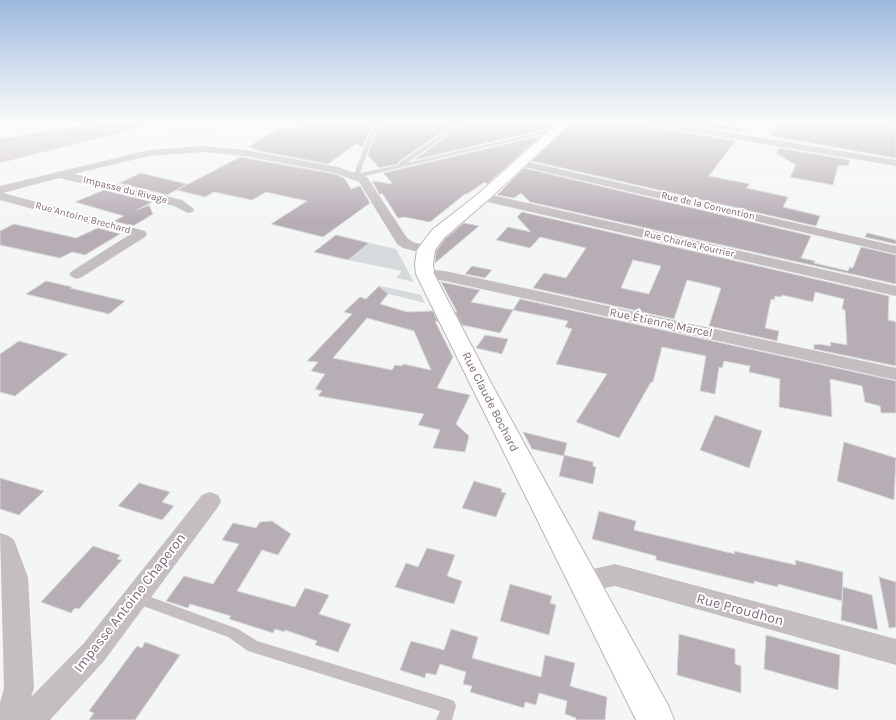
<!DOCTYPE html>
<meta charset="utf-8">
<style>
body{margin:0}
canvas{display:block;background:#f3f6f5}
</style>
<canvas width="896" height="720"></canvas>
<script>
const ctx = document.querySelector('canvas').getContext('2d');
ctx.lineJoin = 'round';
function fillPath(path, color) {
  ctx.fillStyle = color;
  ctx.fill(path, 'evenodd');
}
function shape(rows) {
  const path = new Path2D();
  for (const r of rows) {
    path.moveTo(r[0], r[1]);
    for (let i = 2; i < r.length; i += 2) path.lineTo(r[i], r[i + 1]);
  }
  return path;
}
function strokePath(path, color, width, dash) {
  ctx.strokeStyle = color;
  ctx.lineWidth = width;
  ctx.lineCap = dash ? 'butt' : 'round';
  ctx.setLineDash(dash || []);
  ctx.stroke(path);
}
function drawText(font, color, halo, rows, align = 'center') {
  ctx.font = font + ' Karla,sans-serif';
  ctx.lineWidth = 4;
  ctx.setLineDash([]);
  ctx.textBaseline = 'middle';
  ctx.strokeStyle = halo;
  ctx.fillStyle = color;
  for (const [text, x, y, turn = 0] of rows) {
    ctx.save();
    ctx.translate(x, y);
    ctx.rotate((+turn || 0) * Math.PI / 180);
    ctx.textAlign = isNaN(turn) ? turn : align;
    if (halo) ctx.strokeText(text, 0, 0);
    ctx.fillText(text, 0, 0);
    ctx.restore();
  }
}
fillPath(shape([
 [369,243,396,249,414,282,396,278,402,271,348,260],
 [381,286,421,295,425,303,377,291]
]), '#d5dadc');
fillPath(shape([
 [104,121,166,121,0,163,0,139]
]), '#ccc0cc');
const building = shape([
 [300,121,459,121,398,162,398,164,379,168,368,155,379,125,374,122,373,122,362,148,357,143,328,164,254,150,257,149,248,147,281,127,299,129,300,121],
 [468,121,558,121,550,128,414,160,468,121],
 [574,121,638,121,644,125,735,141,709,176,750,184,746,188,788,197,783,207,820,216,816,226,532,161,574,121],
 [671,121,702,121,743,128,740,132,671,121],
 [798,121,839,121,862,124,862,122,874,124,875,122,892,124,892,134,896,126,896,158,771,136,779,122,797,124,798,121],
 [541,136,487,184,485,182,467,194,465,194,430,222,404,217,398,218,382,193,380,195,372,181,393,184,383,173,541,136],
 [779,148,850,160,848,166,838,165,833,185,790,177,796,165,776,153,779,148],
 [240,157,335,174,344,178,351,189,360,186,370,203,323,237,271,224,307,201,266,192,252,200,214,192,205,197,177,190,240,157],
 [524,168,811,236,801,258,815,261,814,263,848,271,850,267,853,268,861,247,896,255,896,284,530,202,521,193,514,198,497,195,524,168],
 [141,173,187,184,167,195,119,183,141,173],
 [104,190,152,202,137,210,149,205,153,214,133,226,114,221,124,216,75,202,104,190],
 [522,212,889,296,888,320,896,322,896,366,814,349,814,344,818,345,818,344,831,346,830,342,847,345,845,310,842,309,844,299,815,292,813,302,782,295,781,297,775,296,774,300,771,299,765,328,779,331,777,341,709,326,721,288,687,280,674,319,533,288,544,273,566,278,586,248,540,237,530,248,496,240,508,227,531,232,517,217,522,212],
 [633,260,661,266,649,294,621,288,633,260],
 [464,223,479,226,435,263,436,251,445,239,464,223],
 [14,224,76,238,98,228,120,234,85,255,72,252,60,258,0,245,0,231,14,224],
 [867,233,896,240,896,244,865,237,867,233],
 [336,235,369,243,348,260,314,252,336,235],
 [472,266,492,270,485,278,465,274,472,266],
 [46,281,72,287,70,288,125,301,109,314,26,294,46,281],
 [441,282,480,290,471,302,513,310,500,333,462,325,455,312,457,312,441,282],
 [379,286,388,294,380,304,407,312,433,311,438,322,435,321,453,357,437,388,470,395,456,424,469,436,465,452,433,448,440,430,418,425,424,414,318,396,322,391,315,389,325,374,311,371,318,362,307,361,352,314,344,312,360,297,366,299,379,286],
 [367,318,414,331,431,370,403,364,402,366,395,365,392,370,333,358,367,318],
 [520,299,896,381,896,413,881,413,880,406,865,402,862,386,830,379,832,417,779,407,780,379,749,372,750,366,724,361,722,368,719,367,715,394,700,391,706,356,662,347,653,382,651,382,619,438,576,422,607,374,556,364,572,329,565,327,568,321,513,310,520,299],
 [485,335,508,339,502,354,476,348,485,335],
 [19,341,68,354,15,396,0,392,0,354,19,341],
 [715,415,762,431,749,468,700,450,715,415],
 [523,432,567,443,564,455,593,462,593,466,596,467,593,484,559,476,564,456,532,449,523,432],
 [844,442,896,458,894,500,837,481,844,442],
 [0,478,44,491,19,515,0,509,0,478],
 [474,481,502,489,501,492,506,493,496,517,462,508,474,481],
 [139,483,170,492,162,502,174,506,162,520,118,506,139,483],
 [599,511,636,521,634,530,735,554,734,551,796,565,795,560,843,572,842,601,778,584,778,587,754,581,754,584,656,560,656,556,592,539,599,511],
 [272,521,291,534,278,555,262,550,237,591,295,607,305,588,329,595,319,614,351,624,338,652,315,645,317,641,285,630,285,632,275,629,273,633,229,619,231,616,190,604,188,608,166,601,184,576,213,584,239,544,222,540,233,523,256,528,260,522,272,521],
 [93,546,120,555,117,559,122,560,79,609,75,608,71,613,41,602,93,546],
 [427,548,455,555,447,576,462,581,454,604,395,587,406,563,418,567,427,548],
 [879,577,896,582,896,627,889,628,879,577],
 [510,584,552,596,550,603,556,605,549,635,500,621,510,584],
 [843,587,872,595,878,630,841,620,843,587],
 [451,629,478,637,472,658,541,677,545,655,575,663,570,686,607,697,605,720,576,720,576,718,565,714,567,701,539,693,536,705,525,702,524,708,470,692,472,686,463,684,466,672,440,664,436,675,426,673,425,678,400,670,411,641,444,650,451,629],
 [679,634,735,649,735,664,741,666,741,693,677,675,679,634],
 [766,635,840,655,838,690,764,669,766,635],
 [145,642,180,655,135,720,89,720,94,713,89,711,137,646,142,648,145,642]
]);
fillPath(building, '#b7adb5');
strokePath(building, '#d6d7d7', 1);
const secondary = shape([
 [560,121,573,121,488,200,444,238,435,250,433,264,434,274,491,383,669,707,674,720,636,720,416,274,415,264,417,250,432,230,478,194,560,121]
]);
strokePath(secondary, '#bbb3b9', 2);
strokePath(shape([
 [165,138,238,121]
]), '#bdb8bc', 1.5, [1, 1]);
fillPath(shape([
 [462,121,467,121,407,163,557,128,560,130,356,178,353,176,374,123,378,124,360,173,399,165,399,163,462,121],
 [137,592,238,629,257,641,449,699,454,701,456,706,452,720,436,720,440,711,248,651,228,637,132,602,130,598,132,594,137,592]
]), '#c4bec3');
fillPath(shape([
 [639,121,662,121,896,160,896,166,644,124,639,121],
 [203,146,245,150,338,167,367,177,407,238,413,242,431,247,433,250,431,253,426,254,403,248,397,244,359,182,335,173,245,156,203,152,149,156,74,174,182,200,194,209,193,212,188,213,174,206,59,178,3,193,145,231,147,234,145,237,82,277,77,279,72,277,69,274,72,271,129,235,0,200,0,186,149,150,203,146],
 [520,160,896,246,896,254,516,165,514,163,516,161,520,160],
 [483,193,896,286,896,296,479,200,477,197,479,194,483,193],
 [425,269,445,271,896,368,896,380,445,281,420,277,417,274,420,271,425,269],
 [210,492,218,495,221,501,218,507,104,661,50,720,0,720,0,703,4,688,0,533,9,536,14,540,28,577,34,688,31,697,84,643,202,495,210,492],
 [615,564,896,639,896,665,615,586,584,592,575,589,571,581,575,573,615,564]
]), '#c4bec3');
fillPath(secondary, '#fff');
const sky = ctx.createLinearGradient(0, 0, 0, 222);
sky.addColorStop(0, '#9db9dd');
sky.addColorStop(0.55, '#fafbfa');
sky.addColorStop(1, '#fafbfa00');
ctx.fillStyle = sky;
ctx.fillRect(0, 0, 896, 222);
drawText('10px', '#80697b', '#fff', [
 ["Impasse du Rivage",125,190,14],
 ["Rue de la Convention",708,206,13],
 ["Rue Antoine Brechard",83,218,15],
 ["Rue Charles Fourrier",689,244,13]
]);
drawText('12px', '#80697b', '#fff', [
 ["Rue Étienne Marcel",661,323,12],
 ["Rue Claude Bochard",490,402,63]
]);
drawText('14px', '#80697b', '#fff', [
 ["Impasse Antoine Chaperon",130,603,-52],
 ["Rue Proudhon",740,610,15]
]);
</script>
